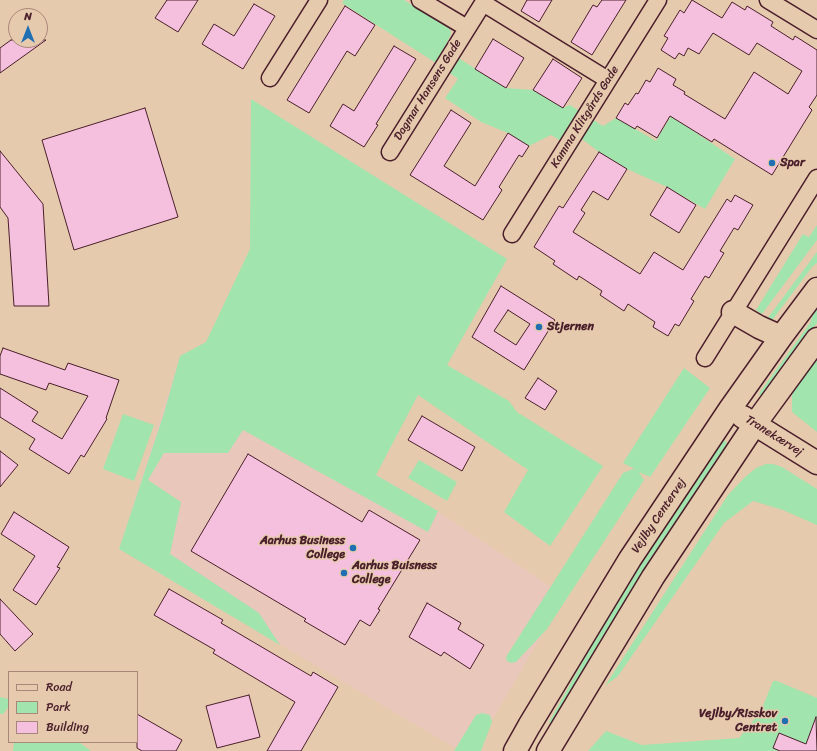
<!DOCTYPE html>
<meta charset="utf-8">
<style>
body{margin:0}
#map{position:relative;width:817px;height:751px;overflow:hidden;background:#e6caad;font-family:Sriracha,sans-serif}
canvas{display:block}
.legend{position:absolute;left:8px;top:671px;width:130px;height:72px;box-sizing:border-box;background:#e6caad;border:1px solid #a88679;margin:0;padding:5px 7px;list-style:none;font-size:12px;color:#4a1f2b}
.legend li{display:flex;align-items:center;gap:8px;height:20px}
.legend b{width:20px;border:1px solid #a88679}
.north{position:absolute;left:8px;top:8px;width:40px;height:40px;box-sizing:border-box;background:#e6caad;border:1px solid #a88679;border-radius:50%;rotate:0deg;font-size:11px;font-weight:700;line-height:16px;text-align:center;color:#4a1f2b}
.north::after{content:'';display:block;margin:auto;width:14px;height:18px;background:#1f6fb2;clip-path:polygon(50% 0,100% 100%,50% 72%,0 100%)}
</style>
<div id="map">
<canvas width="817" height="751"></canvas>
<ul class="legend">
<li><b style="height:5px;background:#e6caad"></b>Road</li>
<li><b style="height:11px;background:#a2e4ad"></b>Park</li>
<li><b style="height:11px;background:#f4c0dd"></b>Building</li>
</ul>
<div class="north">N</div>
</div>
<script>
const ctx = document.querySelector('canvas').getContext('2d');
ctx.lineJoin = 'round';
function fillPath(path, color) {
  ctx.fillStyle = color;
  ctx.fill(path, 'evenodd');
}
function shape(rows) {
  const path = new Path2D();
  for (const r of rows) {
    path.moveTo(r[0], r[1]);
    for (let i = 2; i < r.length; i += 2) path.lineTo(r[i], r[i + 1]);
  }
  return path;
}
function strokePath(path, color, width, dash) {
  ctx.strokeStyle = color;
  ctx.lineWidth = width;
  ctx.lineCap = dash ? 'butt' : 'round';
  ctx.setLineDash(dash || []);
  ctx.stroke(path);
}
function drawText(font, color, halo, rows, align = 'center') {
  ctx.font = font + ' Sriracha,sans-serif';
  ctx.lineWidth = 3;
  ctx.setLineDash([]);
  ctx.textBaseline = 'middle';
  ctx.strokeStyle = halo;
  ctx.fillStyle = color;
  for (const [text, x, y, turn = 0] of rows) {
    ctx.save();
    ctx.translate(x, y);
    ctx.rotate((+turn || 0) * Math.PI / 180);
    ctx.textAlign = isNaN(turn) ? turn : align;
    if (halo) ctx.strokeText(text, 0, 0);
    ctx.fillText(text, 0, 0);
    ctx.restore();
  }
}
fillPath(shape([
 [180,356,436,510,565,596,474,751,460,751,119,549]
]), '#eac7bb');
fillPath(shape([
 [344,0,404,0,450,29,451,34,444,49,506,88,533,90,563,108,570,105,603,126,616,118,656,141,671,116,735,159,705,209,667,187,627,169,599,152,582,139,576,150,551,135,529,146,508,133,481,122,445,98,458,79,436,63,342,3],
 [251,99,507,259,447,365,509,401,517,412,603,466,550,546,504,512,528,470,418,395,376,475,438,511,428,532,243,430,228,453,164,453,148,480,181,502,170,554,259,613,280,645,119,549,164,413,180,356,206,342,250,249],
 [817,225,817,240,762,314,756,310,803,234,809,237],
 [817,252,817,263,812,267,773,319,771,322,764,323],
 [817,304,817,323,764,396,761,396,759,395,760,392,810,323],
 [817,356,817,432,792,412,792,395,798,381],
 [684,368,710,388,650,477,639,472,644,480,547,629,516,662,511,663,507,661,506,657,623,473,633,469,635,469,623,463],
 [123,414,154,425,134,481,103,469],
 [721,440,726,441,727,447,551,725,549,722,592,645,602,619],
 [419,460,457,482,447,501,408,478],
 [766,464,773,464,782,467,817,489,817,525,783,510,753,501,724,523,618,676,605,686,728,495,745,477,756,468],
 [773,681,777,681,817,698,817,751,588,751,606,731,642,745,739,738,761,711],
 [0,697,9,699,9,706,3,714,0,714],
 [482,713,490,715,492,722,481,751,454,751,476,715],
 [14,742,79,742,91,751,13,751]
]), '#a2e4ad');
const building = shape([
 [167,0,198,0,178,32,155,18,167,0],
 [527,0,552,0,539,22,521,11,527,0],
 [602,0,626,0,592,55,571,42,593,5,597,7,602,0],
 [692,0,722,18,732,2,745,10,747,6,773,22,771,26,793,40,795,36,817,50,817,95,809,107,812,110,772,175,714,139,712,142,670,116,657,138,637,126,635,129,616,118,625,103,628,105,636,93,638,94,646,80,650,82,658,68,676,79,673,85,685,92,684,94,725,119,754,72,788,94,802,71,757,43,749,55,713,33,699,54,688,48,684,56,679,53,675,59,661,50,668,38,664,36,680,10,684,13,692,0],
 [254,4,275,16,243,69,202,44,214,24,234,36,254,4],
 [345,6,375,25,355,56,347,51,309,113,287,100,345,6],
 [493,39,524,58,506,88,475,69,493,39],
 [11,40,46,40,0,73,0,48,11,40],
 [394,46,416,59,376,124,378,125,364,147,330,126,343,104,354,111,394,46],
 [553,59,582,78,563,108,533,90,553,59],
 [145,108,178,217,74,250,42,140,145,108],
 [451,110,471,123,444,166,475,186,508,133,529,146,522,157,519,155,499,187,502,190,483,220,410,175,451,110],
 [0,151,43,204,49,306,14,306,8,218,0,207,0,151],
 [599,152,627,169,608,200,593,191,581,210,585,213,573,232,640,274,654,252,683,270,727,199,731,202,735,195,753,205,738,230,734,228,720,251,724,253,709,278,705,276,691,299,694,301,679,326,675,324,668,336,653,327,655,322,628,304,624,311,600,295,602,291,579,276,577,280,553,264,555,261,534,247,559,206,563,208,599,152],
 [667,187,696,205,679,233,650,215,667,187],
 [501,286,555,320,524,370,472,337,501,286],
 [508,310,530,324,516,345,494,331,508,310],
 [3,348,65,370,68,363,119,380,106,418,107,419,84,457,81,455,69,474,29,449,35,439,0,417,0,388,38,412,32,421,62,439,88,396,49,383,46,390,0,374,0,356,3,348],
 [538,378,557,391,545,410,525,398,538,378],
 [422,416,475,447,462,471,408,440,422,416],
 [0,451,18,465,0,487,0,451],
 [248,454,362,522,369,510,420,540,378,609,380,610,370,626,360,620,345,645,304,621,306,619,191,551,248,454],
 [14,512,69,547,57,567,60,568,36,605,13,590,35,556,1,534,14,512],
 [169,589,223,620,221,623,311,676,313,672,338,687,301,751,267,751,295,702,213,653,215,650,154,615,169,589],
 [0,599,33,634,15,651,0,634,0,599],
 [427,603,461,623,458,629,484,645,470,669,444,652,441,656,409,637,427,603],
 [249,695,260,737,217,748,206,706,249,695],
 [137,714,182,740,176,751,142,751,137,748,137,714],
 [816,717,817,751,780,751,773,748,779,733,806,744,816,717]
]);
fillPath(building, '#f4c0dd');
strokePath(building, '#4a1f2b', 1);
const street = shape([
 [420,0,467,28],
 [768,0,817,30],
 [483,3,608,80],
 [270,78,319,0],
 [390,152,485,0],
 [512,234,658,0],
 [705,358,817,178]
]);
const secondary = shape([
 [733,312,759,327,781,337],
 [743,417,817,463],
 [515,751,529,726,630,559,730,409,781,337,817,289],
 [548,751,653,577,755,424,817,339]
]);
strokePath(street, '#4a1f2b', 19);
strokePath(secondary, '#4a1f2b', 25);
strokePath(street, '#e6caad', 16);
strokePath(secondary, '#e6caad', 22);
for (const [x, y, r, color] of [
 [772,163,4,"#1f6fb2"],
 [539,327,4,"#1f6fb2"],
 [353,548,4,"#1f6fb2"],
 [344,573,4,"#1f6fb2"],
 [785,721,4,"#1f6fb2"]
]) {
  const dot = new Path2D();
  dot.arc(x, y, r, 0, 2 * Math.PI);
  ctx.fillStyle = color;
  ctx.fill(dot);
  strokePath(dot, '#e6caad', 1.5);
}
drawText('12px', '#4a1f2b', '#e6caad', [
 ["Dagmar Hansens Gade",428,90,-58],
 ["Kamma Klitgårds Gade",585,117,-58],
 ["Tranekærvej",774,436,32],
 ["Vejlby Centervej",659,516,-56]
]);
drawText('bold 12px', '#4a1f2b', '#e6caad', [
 ["Spar",780,163],
 ["Stjernen",547,327],
 ["Aarhus Business",345,541,"right"],
 ["College",345,555,"right"],
 ["Aarhus Buisness",352,566],
 ["College",352,580],
 ["Vejlby/Risskov",777,714,"right"],
 ["Centret",777,728,"right"]
], 'left');
</script>
